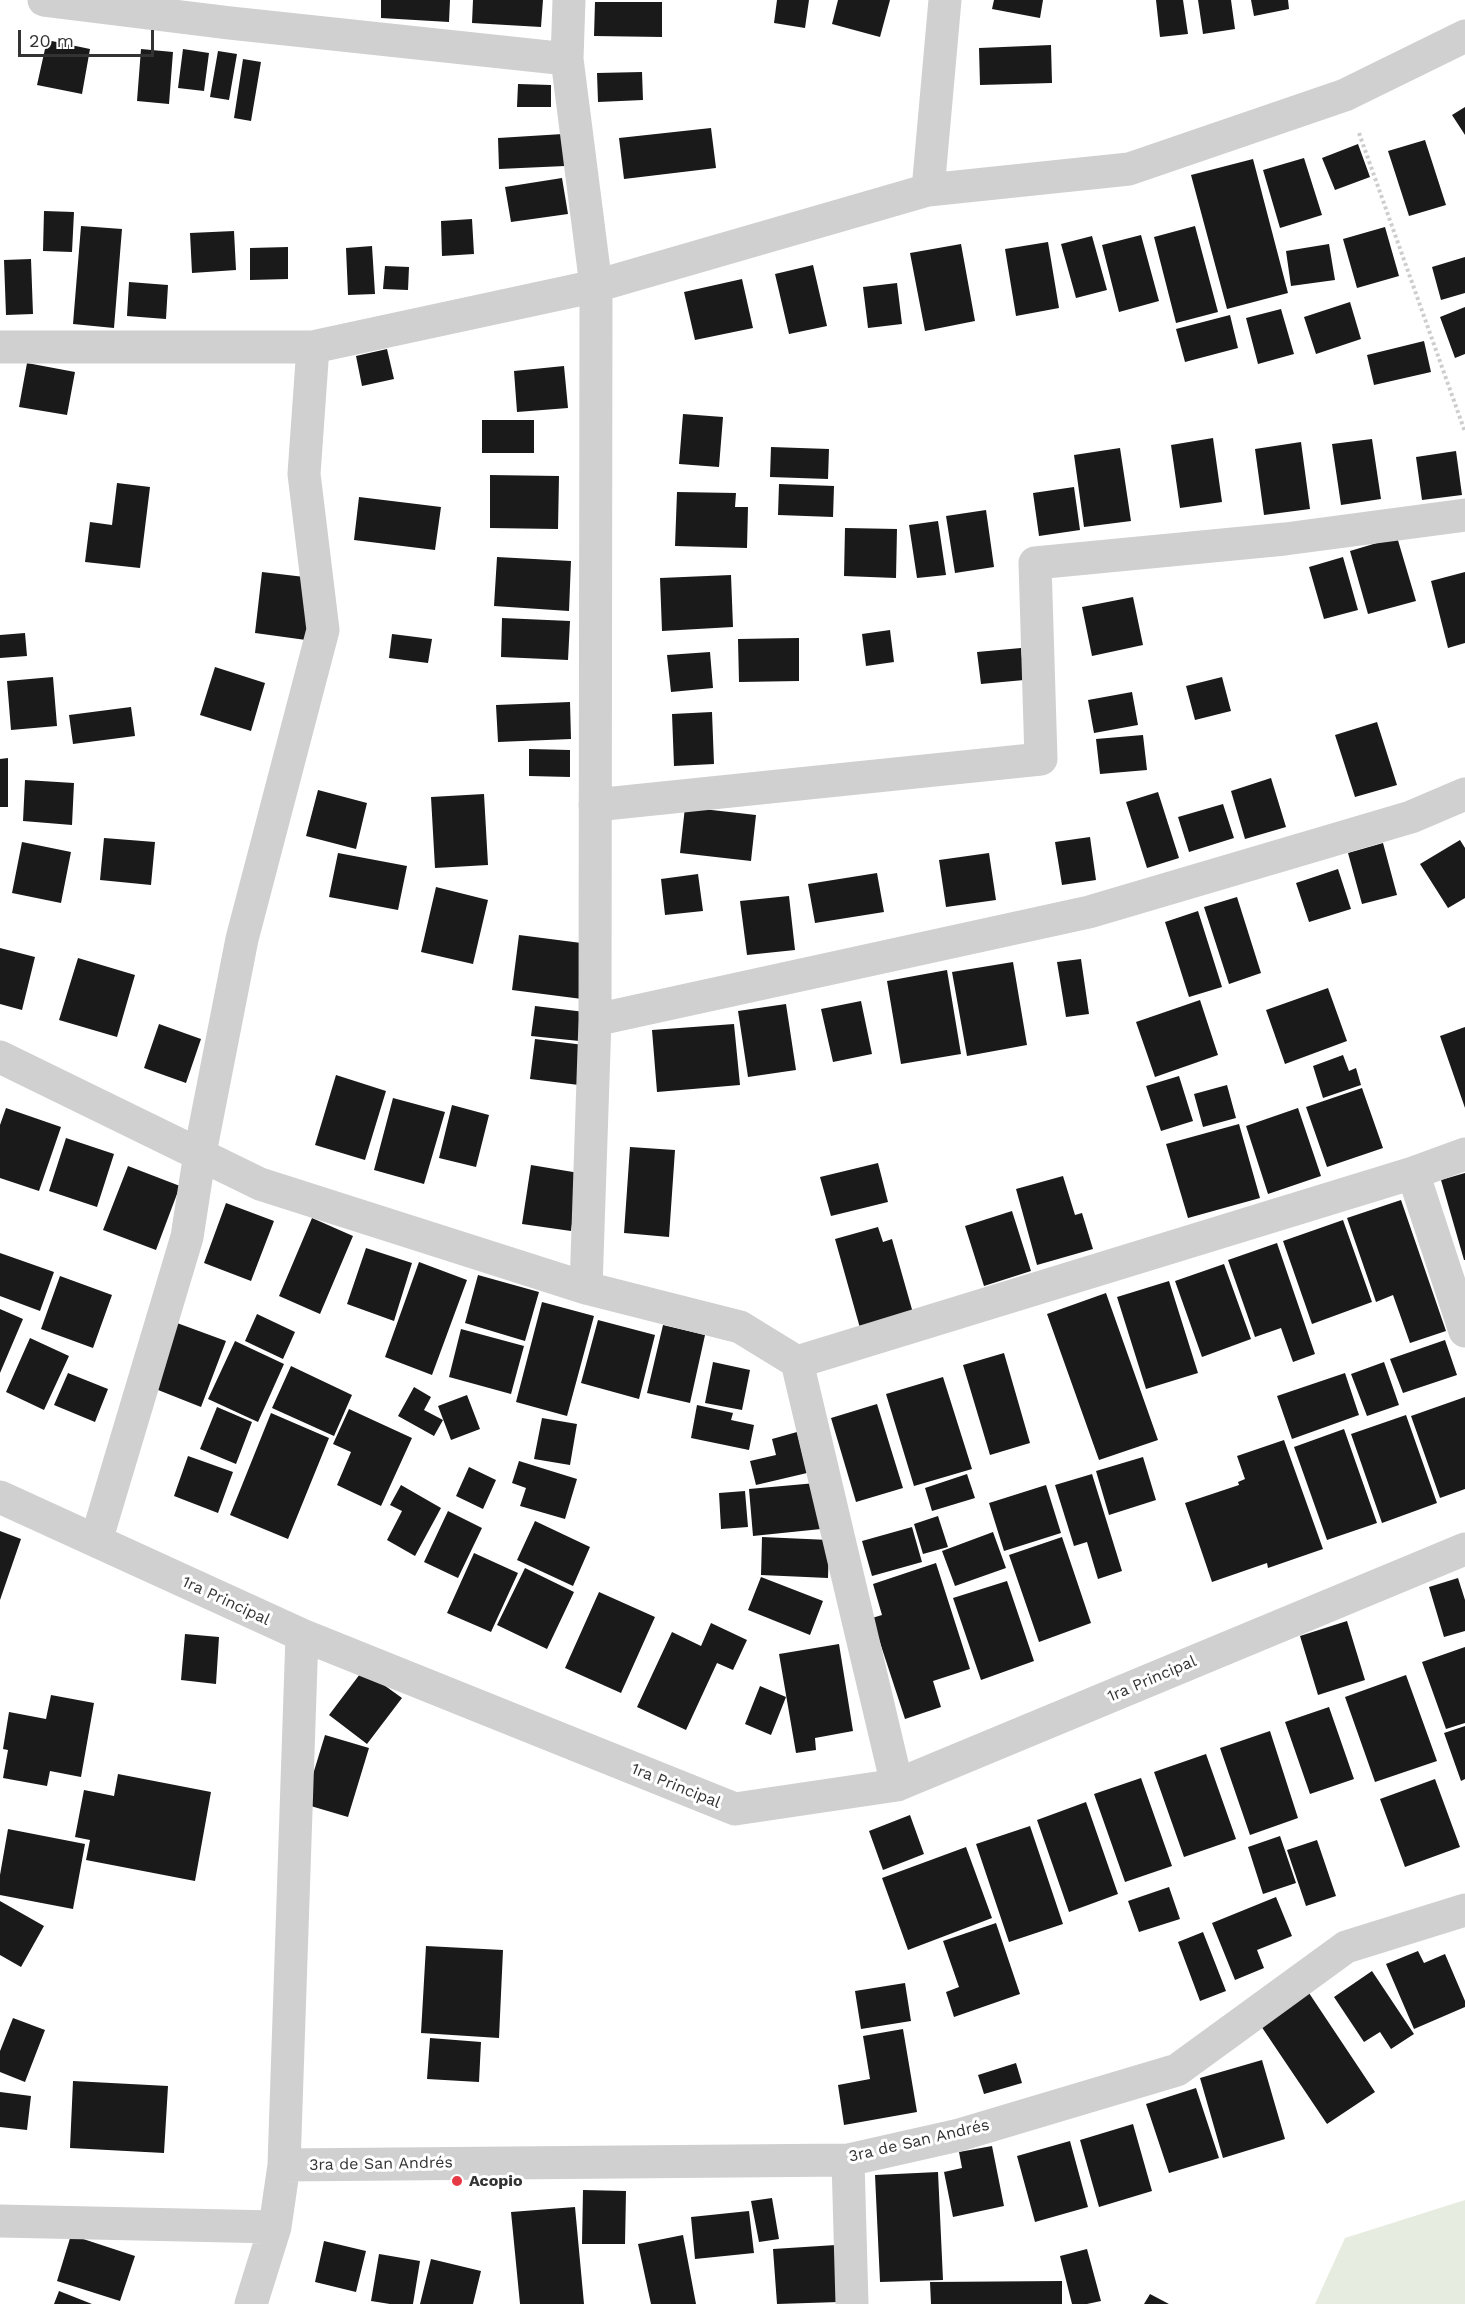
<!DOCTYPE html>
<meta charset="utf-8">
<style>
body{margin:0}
#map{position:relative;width:1465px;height:2304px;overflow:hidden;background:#fff;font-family:"Work Sans",sans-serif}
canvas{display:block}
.scale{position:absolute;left:18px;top:30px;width:136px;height:27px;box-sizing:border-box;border:3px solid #333;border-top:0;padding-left:8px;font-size:18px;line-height:21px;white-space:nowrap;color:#333;-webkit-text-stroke:4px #fff;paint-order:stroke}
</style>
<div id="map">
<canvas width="1465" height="2304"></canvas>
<div class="scale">20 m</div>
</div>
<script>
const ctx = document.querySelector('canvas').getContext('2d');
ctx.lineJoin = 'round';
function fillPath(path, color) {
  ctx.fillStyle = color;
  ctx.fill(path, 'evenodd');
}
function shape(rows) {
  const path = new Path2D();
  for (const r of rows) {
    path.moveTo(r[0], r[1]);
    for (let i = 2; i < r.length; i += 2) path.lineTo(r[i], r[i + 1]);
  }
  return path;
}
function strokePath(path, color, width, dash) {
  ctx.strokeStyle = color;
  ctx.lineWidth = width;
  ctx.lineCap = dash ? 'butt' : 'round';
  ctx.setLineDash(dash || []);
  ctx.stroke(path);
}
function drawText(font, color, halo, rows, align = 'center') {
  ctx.font = font + ' "Work Sans",sans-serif';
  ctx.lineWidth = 6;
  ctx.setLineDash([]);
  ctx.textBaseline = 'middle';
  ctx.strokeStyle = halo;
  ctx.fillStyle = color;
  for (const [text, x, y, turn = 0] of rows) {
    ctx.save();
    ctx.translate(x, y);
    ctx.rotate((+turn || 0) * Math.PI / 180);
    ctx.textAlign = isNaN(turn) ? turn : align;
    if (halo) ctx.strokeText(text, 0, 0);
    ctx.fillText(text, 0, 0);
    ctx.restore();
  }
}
fillPath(shape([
 [1465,2200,1465,2304,1315,2304,1345,2238]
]), '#e6ecdf');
fillPath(shape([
 [381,0,450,0,449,22,381,18],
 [473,0,543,0,541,27,472,23],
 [777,0,809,0,805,28,774,23],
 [838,0,890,0,880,37,832,24],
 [994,0,1043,0,1040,18,992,9],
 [1156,0,1183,0,1188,34,1160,37],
 [1198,0,1231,0,1235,29,1203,34],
 [1251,0,1288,0,1289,9,1254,16],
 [595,2,662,2,662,37,594,36],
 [47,40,90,49,82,94,37,85],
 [1051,45,1052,83,980,85,979,48],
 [141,49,173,52,169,104,137,101],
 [183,49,209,53,204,91,178,88],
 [218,51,237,54,229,100,210,97],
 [243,59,261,62,251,121,234,118],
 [642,72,643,100,598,102,597,73],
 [518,84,551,85,551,107,517,107],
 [1465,107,1465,135,1452,115],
 [711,128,716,168,624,179,619,138],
 [563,134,565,166,499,169,498,138],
 [1425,140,1446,205,1409,216,1388,151],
 [1358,144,1370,177,1335,190,1322,158],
 [1304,158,1322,215,1280,228,1263,170],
 [1253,159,1288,293,1227,309,1191,175],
 [562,178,568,214,511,222,505,187],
 [44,211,74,212,72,252,43,251],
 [472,219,474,254,442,256,441,221],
 [81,226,122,229,114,328,73,324],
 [1195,226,1218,312,1176,323,1154,237],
 [1385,227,1399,276,1357,288,1343,239],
 [234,231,236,270,192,273,190,233],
 [1141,235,1159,301,1119,312,1102,245],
 [1092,236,1107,290,1076,298,1061,244],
 [1048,242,1059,308,1016,316,1005,249],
 [961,244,975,321,925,331,910,253],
 [1329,244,1335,280,1291,286,1286,251],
 [372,246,375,294,348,295,346,248],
 [288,247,288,279,250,280,250,248],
 [1465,257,1465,293,1441,300,1432,267],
 [31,259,33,314,6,315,4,260],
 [813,265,827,326,789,334,775,274],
 [385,266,409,267,408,290,383,289],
 [742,279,753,328,695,340,684,292],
 [129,282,168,285,166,319,127,316],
 [897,283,902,324,868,328,863,287],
 [1350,302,1361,339,1316,354,1304,317],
 [1465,307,1465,354,1455,358,1440,317],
 [1281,309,1294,354,1258,364,1246,318],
 [1230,315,1238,348,1185,362,1176,329],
 [1424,341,1431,372,1374,385,1367,355],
 [387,349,394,379,362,386,356,356],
 [27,363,75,372,67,415,19,407],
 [564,366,568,408,517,412,514,371],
 [683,414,723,417,719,467,679,464],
 [482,420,534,420,534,453,482,453],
 [1213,438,1222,502,1180,508,1171,445],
 [1372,439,1381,499,1341,505,1332,444],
 [1301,442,1310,509,1264,515,1255,449],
 [771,447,829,449,828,479,770,477],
 [1120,448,1131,521,1084,527,1074,455],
 [1456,451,1462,495,1422,500,1416,457],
 [490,475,559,476,558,529,490,528],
 [117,483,150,487,140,568,85,562,90,522,112,525],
 [779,484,834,486,833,517,778,515],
 [1074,487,1080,530,1039,536,1033,493],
 [677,492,736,493,735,507,748,507,747,548,675,546],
 [359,497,441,507,435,550,354,540],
 [986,510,994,567,955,573,946,516],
 [938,521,946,575,917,578,909,525],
 [845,528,897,529,896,578,844,576],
 [1397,537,1416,601,1368,614,1350,551],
 [497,557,571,561,569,611,494,606],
 [1343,557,1358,610,1324,619,1309,567],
 [262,572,313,578,306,640,255,633],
 [1465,572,1465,643,1448,648,1431,581],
 [731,575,733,627,662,631,660,578],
 [1133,597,1143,645,1092,656,1082,607],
 [502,618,570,621,568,660,501,657],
 [890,630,894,662,866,666,862,634],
 [25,633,27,656,0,658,0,635],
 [392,634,432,639,428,663,389,658],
 [799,638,799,681,739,682,738,639],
 [1021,648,1024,680,981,684,977,652],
 [710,652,713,688,671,692,667,655],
 [215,667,265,683,251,731,200,715],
 [53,677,57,726,11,730,7,681],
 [1222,677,1231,711,1195,720,1186,686],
 [1132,692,1138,725,1094,733,1088,700],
 [570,702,571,739,498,742,496,705],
 [131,707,135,736,73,744,69,715],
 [712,712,714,764,674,766,672,714],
 [1377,722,1397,785,1355,797,1335,735],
 [1143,735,1147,770,1100,774,1096,739],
 [529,749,570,750,570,777,529,776],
 [8,758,8,807,0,807,0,759],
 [1271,778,1286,827,1245,839,1231,791],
 [25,780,74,783,72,825,23,821],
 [318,790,367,803,356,849,306,836],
 [1158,792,1179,858,1147,868,1126,802],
 [484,794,488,865,435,868,431,797],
 [1223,804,1234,838,1189,852,1178,817],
 [685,807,756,815,751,861,680,853],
 [1090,837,1096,880,1062,885,1055,842],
 [104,838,155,842,151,885,100,880],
 [1460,840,1465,848,1465,898,1448,908,1420,864],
 [22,842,71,852,61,903,12,893],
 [1383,843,1397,895,1362,904,1348,853],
 [338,853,407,866,398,910,329,897],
 [989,853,996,900,946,907,939,860],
 [1338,869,1351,909,1309,922,1296,883],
 [877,873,884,912,815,923,808,884],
 [698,874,703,911,665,915,661,879],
 [436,887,488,900,473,964,421,952],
 [789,896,795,950,747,955,740,901],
 [1237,897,1261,973,1229,984,1204,907],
 [1198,911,1222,987,1189,997,1165,922],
 [519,935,589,944,582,999,512,990],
 [0,948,35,957,22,1010,0,1004],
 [78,958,135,975,117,1037,59,1020],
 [1081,959,1089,1014,1066,1017,1057,962],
 [1013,962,1027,1045,967,1056,952,972],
 [947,970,961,1054,901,1064,887,981],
 [1328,988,1347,1041,1285,1064,1266,1010],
 [1200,1000,1218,1055,1155,1077,1136,1022],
 [861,1001,872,1054,833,1062,821,1009],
 [786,1004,796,1070,748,1077,738,1011],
 [535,1006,593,1013,589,1042,531,1036],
 [159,1024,201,1039,186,1083,144,1068],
 [734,1024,740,1085,657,1092,652,1030],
 [1465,1027,1465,1108,1440,1036],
 [535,1039,584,1045,579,1085,530,1079],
 [1343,1055,1349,1071,1356,1068,1361,1085,1323,1098,1313,1066],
 [336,1075,386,1091,365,1160,315,1145],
 [1179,1076,1193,1121,1161,1131,1146,1086],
 [1227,1085,1236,1118,1203,1127,1194,1094],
 [1362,1088,1383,1148,1327,1167,1306,1107],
 [393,1098,445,1112,424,1184,374,1170],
 [452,1105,489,1115,476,1167,439,1158],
 [6,1108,61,1127,39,1191,0,1178,0,1125],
 [1298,1108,1321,1176,1268,1194,1246,1126],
 [1239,1124,1260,1198,1188,1218,1166,1144],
 [66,1138,114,1154,97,1207,49,1191],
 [630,1147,675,1150,669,1237,624,1233],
 [878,1163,888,1202,831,1216,820,1177],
 [531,1165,579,1173,571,1231,522,1224],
 [128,1166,180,1186,156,1250,103,1230],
 [1465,1173,1465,1260,1464,1260,1441,1180],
 [1063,1176,1075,1215,1082,1213,1093,1249,1037,1265,1016,1189],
 [1401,1200,1446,1331,1410,1343,1393,1295,1376,1302,1347,1218],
 [226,1203,274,1221,251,1281,204,1263],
 [1012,1211,1031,1271,984,1286,965,1226],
 [312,1218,353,1236,320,1314,279,1296],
 [1343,1220,1372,1302,1312,1324,1283,1241],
 [878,1227,883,1242,892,1239,913,1313,860,1328,835,1239],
 [1277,1243,1315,1354,1293,1362,1281,1328,1255,1337,1228,1260],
 [366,1248,412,1263,394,1321,347,1304],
 [0,1253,54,1272,40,1311,0,1296],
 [419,1262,467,1280,432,1375,385,1357],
 [1224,1264,1251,1339,1202,1357,1175,1281],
 [478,1275,539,1292,525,1341,465,1323],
 [60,1276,112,1295,93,1348,41,1329],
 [1169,1281,1198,1373,1146,1389,1117,1297],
 [1106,1293,1158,1440,1099,1460,1047,1314],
 [542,1302,594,1316,567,1416,516,1402],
 [0,1309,23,1319,0,1373],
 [257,1314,295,1332,283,1359,245,1341],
 [598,1320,655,1335,639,1399,581,1383],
 [177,1323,226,1341,201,1407,153,1388],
 [663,1325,705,1335,690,1403,647,1393],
 [461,1329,524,1346,511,1394,449,1377],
 [30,1338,69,1356,44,1410,6,1392],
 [1445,1340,1457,1375,1403,1393,1390,1359],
 [235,1341,284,1364,258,1422,208,1399],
 [1004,1353,1030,1443,990,1455,963,1365],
 [713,1362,750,1370,742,1410,705,1403],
 [1384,1362,1399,1405,1367,1416,1351,1374],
 [291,1366,352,1395,334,1436,272,1408],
 [68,1373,108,1389,95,1422,54,1405],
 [1345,1373,1359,1415,1292,1439,1277,1396],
 [943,1377,972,1469,914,1486,886,1394],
 [414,1387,431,1397,424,1410,443,1420,434,1436,398,1416],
 [467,1395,480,1429,451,1440,438,1406],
 [1465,1397,1465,1489,1440,1498,1411,1416],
 [877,1404,903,1488,856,1502,831,1418],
 [697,1405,733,1413,731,1420,754,1425,749,1450,691,1438],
 [217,1407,252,1422,236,1464,200,1449],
 [349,1409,412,1438,381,1506,337,1485,351,1452,333,1444],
 [271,1413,329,1438,288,1539,230,1515],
 [1406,1415,1437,1503,1382,1523,1351,1434],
 [542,1418,577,1424,570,1465,534,1459],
 [1344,1429,1377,1523,1327,1540,1294,1447],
 [797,1432,807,1473,756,1485,750,1461,776,1455,772,1439],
 [1284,1440,1323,1549,1268,1568,1267,1563,1212,1582,1185,1503,1239,1485,1238,1482,1245,1479,1237,1456],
 [188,1456,233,1472,218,1513,174,1496],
 [1143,1457,1156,1500,1109,1515,1096,1471],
 [519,1461,577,1479,565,1519,520,1506,526,1488,512,1483],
 [469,1467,496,1480,483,1509,456,1496],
 [967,1474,975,1498,932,1511,925,1488],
 [1092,1474,1122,1571,1098,1579,1087,1542,1074,1546,1055,1485],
 [816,1483,821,1529,753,1536,749,1489],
 [401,1485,441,1508,415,1556,387,1540,402,1511,390,1505],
 [1046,1485,1061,1533,1004,1551,989,1503],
 [745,1491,748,1527,721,1529,719,1493],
 [448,1511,482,1528,458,1578,424,1562],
 [938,1516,948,1547,923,1554,914,1524],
 [535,1521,590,1547,573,1586,517,1560],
 [912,1527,922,1562,872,1576,862,1541],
 [0,1531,21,1539,0,1600],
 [993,1532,1006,1568,955,1586,942,1551],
 [762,1537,829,1540,828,1578,761,1575],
 [1062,1537,1091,1623,1039,1642,1009,1555],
 [474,1553,518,1573,491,1632,447,1613],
 [936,1563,970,1669,933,1681,941,1707,905,1719,872,1618,882,1615,873,1584],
 [525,1568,574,1592,547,1649,497,1625],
 [761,1577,823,1601,810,1635,748,1610],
 [1458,1578,1465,1600,1465,1631,1444,1637,1429,1587],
 [1007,1581,1034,1661,981,1680,953,1598],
 [599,1592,655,1617,621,1693,565,1668],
 [1347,1621,1365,1680,1318,1695,1300,1636],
 [711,1623,747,1640,733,1670,717,1663,686,1730,637,1707,672,1632,701,1646],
 [185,1634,219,1637,216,1684,181,1680],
 [839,1644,853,1731,815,1738,816,1750,796,1753,779,1654],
 [1465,1647,1465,1723,1446,1729,1422,1662],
 [363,1670,402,1698,367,1744,329,1715],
 [1406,1675,1437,1761,1375,1782,1345,1697],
 [760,1686,786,1697,771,1735,745,1724],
 [51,1695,94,1703,81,1777,50,1771,47,1786,3,1778,8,1750,3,1749,9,1712,46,1719],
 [1329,1707,1354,1779,1310,1794,1285,1722],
 [1465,1726,1465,1779,1461,1781,1444,1733],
 [1270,1731,1298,1818,1250,1835,1220,1748],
 [325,1735,369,1748,348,1817,304,1804],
 [1206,1754,1236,1839,1184,1857,1154,1772],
 [118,1774,211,1792,195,1881,86,1860,90,1840,75,1837,84,1790,114,1796],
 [1141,1778,1172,1866,1125,1882,1094,1794],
 [1435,1779,1460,1847,1405,1867,1380,1799],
 [1086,1802,1118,1894,1069,1912,1037,1820],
 [910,1815,924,1854,883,1870,869,1831],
 [1030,1826,1063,1924,1009,1942,976,1844],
 [8,1829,85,1844,73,1909,0,1895,0,1875],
 [1280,1836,1296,1883,1263,1894,1248,1847],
 [1317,1840,1336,1896,1306,1906,1287,1850],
 [966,1847,992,1918,908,1950,882,1878],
 [1169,1887,1180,1919,1139,1932,1128,1901],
 [1276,1897,1292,1936,1257,1950,1264,1968,1235,1980,1212,1923],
 [0,1901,44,1926,21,1967,0,1955],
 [996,1923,1020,1994,954,2017,946,1992,959,1987,943,1941],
 [1203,1932,1226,1991,1200,2001,1178,1942],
 [426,1946,503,1950,499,2038,421,2033],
 [1418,1951,1424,1963,1445,1954,1465,2001,1465,2007,1414,2029,1386,1964],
 [1372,1971,1414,2034,1391,2049,1380,2032,1364,2042,1334,1997],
 [905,1983,911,2021,861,2029,855,1991],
 [1309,1993,1375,2092,1327,2124,1261,2026],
 [13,2018,45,2030,25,2082,0,2072,0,2051],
 [903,2029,917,2112,844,2125,838,2085,870,2079,863,2036],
 [430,2038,481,2042,479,2082,427,2079],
 [1262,2060,1285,2139,1223,2158,1200,2078],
 [1016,2063,1022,2083,984,2094,978,2075],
 [73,2081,168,2086,164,2153,70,2148],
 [1196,2088,1219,2158,1169,2173,1146,2104],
 [0,2092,31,2096,27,2130,0,2127],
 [1133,2124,1152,2191,1099,2207,1080,2140],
 [1070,2141,1088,2207,1035,2222,1017,2156],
 [992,2146,1004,2206,953,2217,944,2172,962,2168,959,2152],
 [938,2172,943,2280,880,2282,875,2175],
 [583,2190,626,2191,625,2244,582,2244],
 [772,2198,779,2239,759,2242,751,2201],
 [575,2207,584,2304,520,2304,511,2212],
 [749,2211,754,2253,695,2259,691,2217],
 [71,2235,135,2256,120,2301,57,2281],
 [683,2235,696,2304,651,2304,638,2244],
 [324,2241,366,2251,356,2292,315,2282],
 [836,2245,839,2302,777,2304,773,2249],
 [1087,2249,1101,2301,1087,2304,1072,2304,1060,2256],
 [379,2254,420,2261,413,2304,390,2304,371,2301],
 [431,2259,481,2271,473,2304,420,2304],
 [1062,2281,1062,2304,931,2304,930,2282],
 [59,2291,92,2304,54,2304],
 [1150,2294,1169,2304,1144,2304]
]), '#1a1a1a');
strokePath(shape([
 [1359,133,1465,432]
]), '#cdcdcd', 4, [3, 3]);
strokePath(shape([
 [44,0,230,23,567,59],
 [569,0,567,59,596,286,595,1020,586,1288],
 [928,190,945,0],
 [0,347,313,347,596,286,928,190,1129,169,1345,95,1465,36],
 [595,805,1041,759,1035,563,1285,539,1465,515],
 [595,1020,1089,912,1411,817,1465,794],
 [0,1057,260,1184,586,1288,740,1327,797,1362,897,1785],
 [1413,1173,1465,1331],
 [797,1362,1413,1173,1465,1154],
 [0,1497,302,1635,735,1809,897,1785,1465,1549],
 [96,1541,187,1237,200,1153,242,939,323,630,304,474,313,347],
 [848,2160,852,2304],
 [284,2165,848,2160,959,2135,1177,2070,1346,1947,1465,1910],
 [0,2221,275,2227],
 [251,2304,275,2227,284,2165,302,1635]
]), '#d0d0d0', 33);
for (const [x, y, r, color] of [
 [457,2181,6,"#e63946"]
]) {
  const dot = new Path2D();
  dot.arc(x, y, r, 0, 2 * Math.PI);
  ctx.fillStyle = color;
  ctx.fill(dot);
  strokePath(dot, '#fff', 2);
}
drawText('16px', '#333', '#fff', [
 ["1ra Principal",226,1601,25],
 ["1ra Principal",1152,1679,-23],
 ["1ra Principal",676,1786,22],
 ["3ra de San Andrés",919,2141,-13],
 ["3ra de San Andrés",381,2164,-1]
]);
drawText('bold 16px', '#333', '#fff', [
 ["Acopio",469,2181]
], 'left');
</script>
